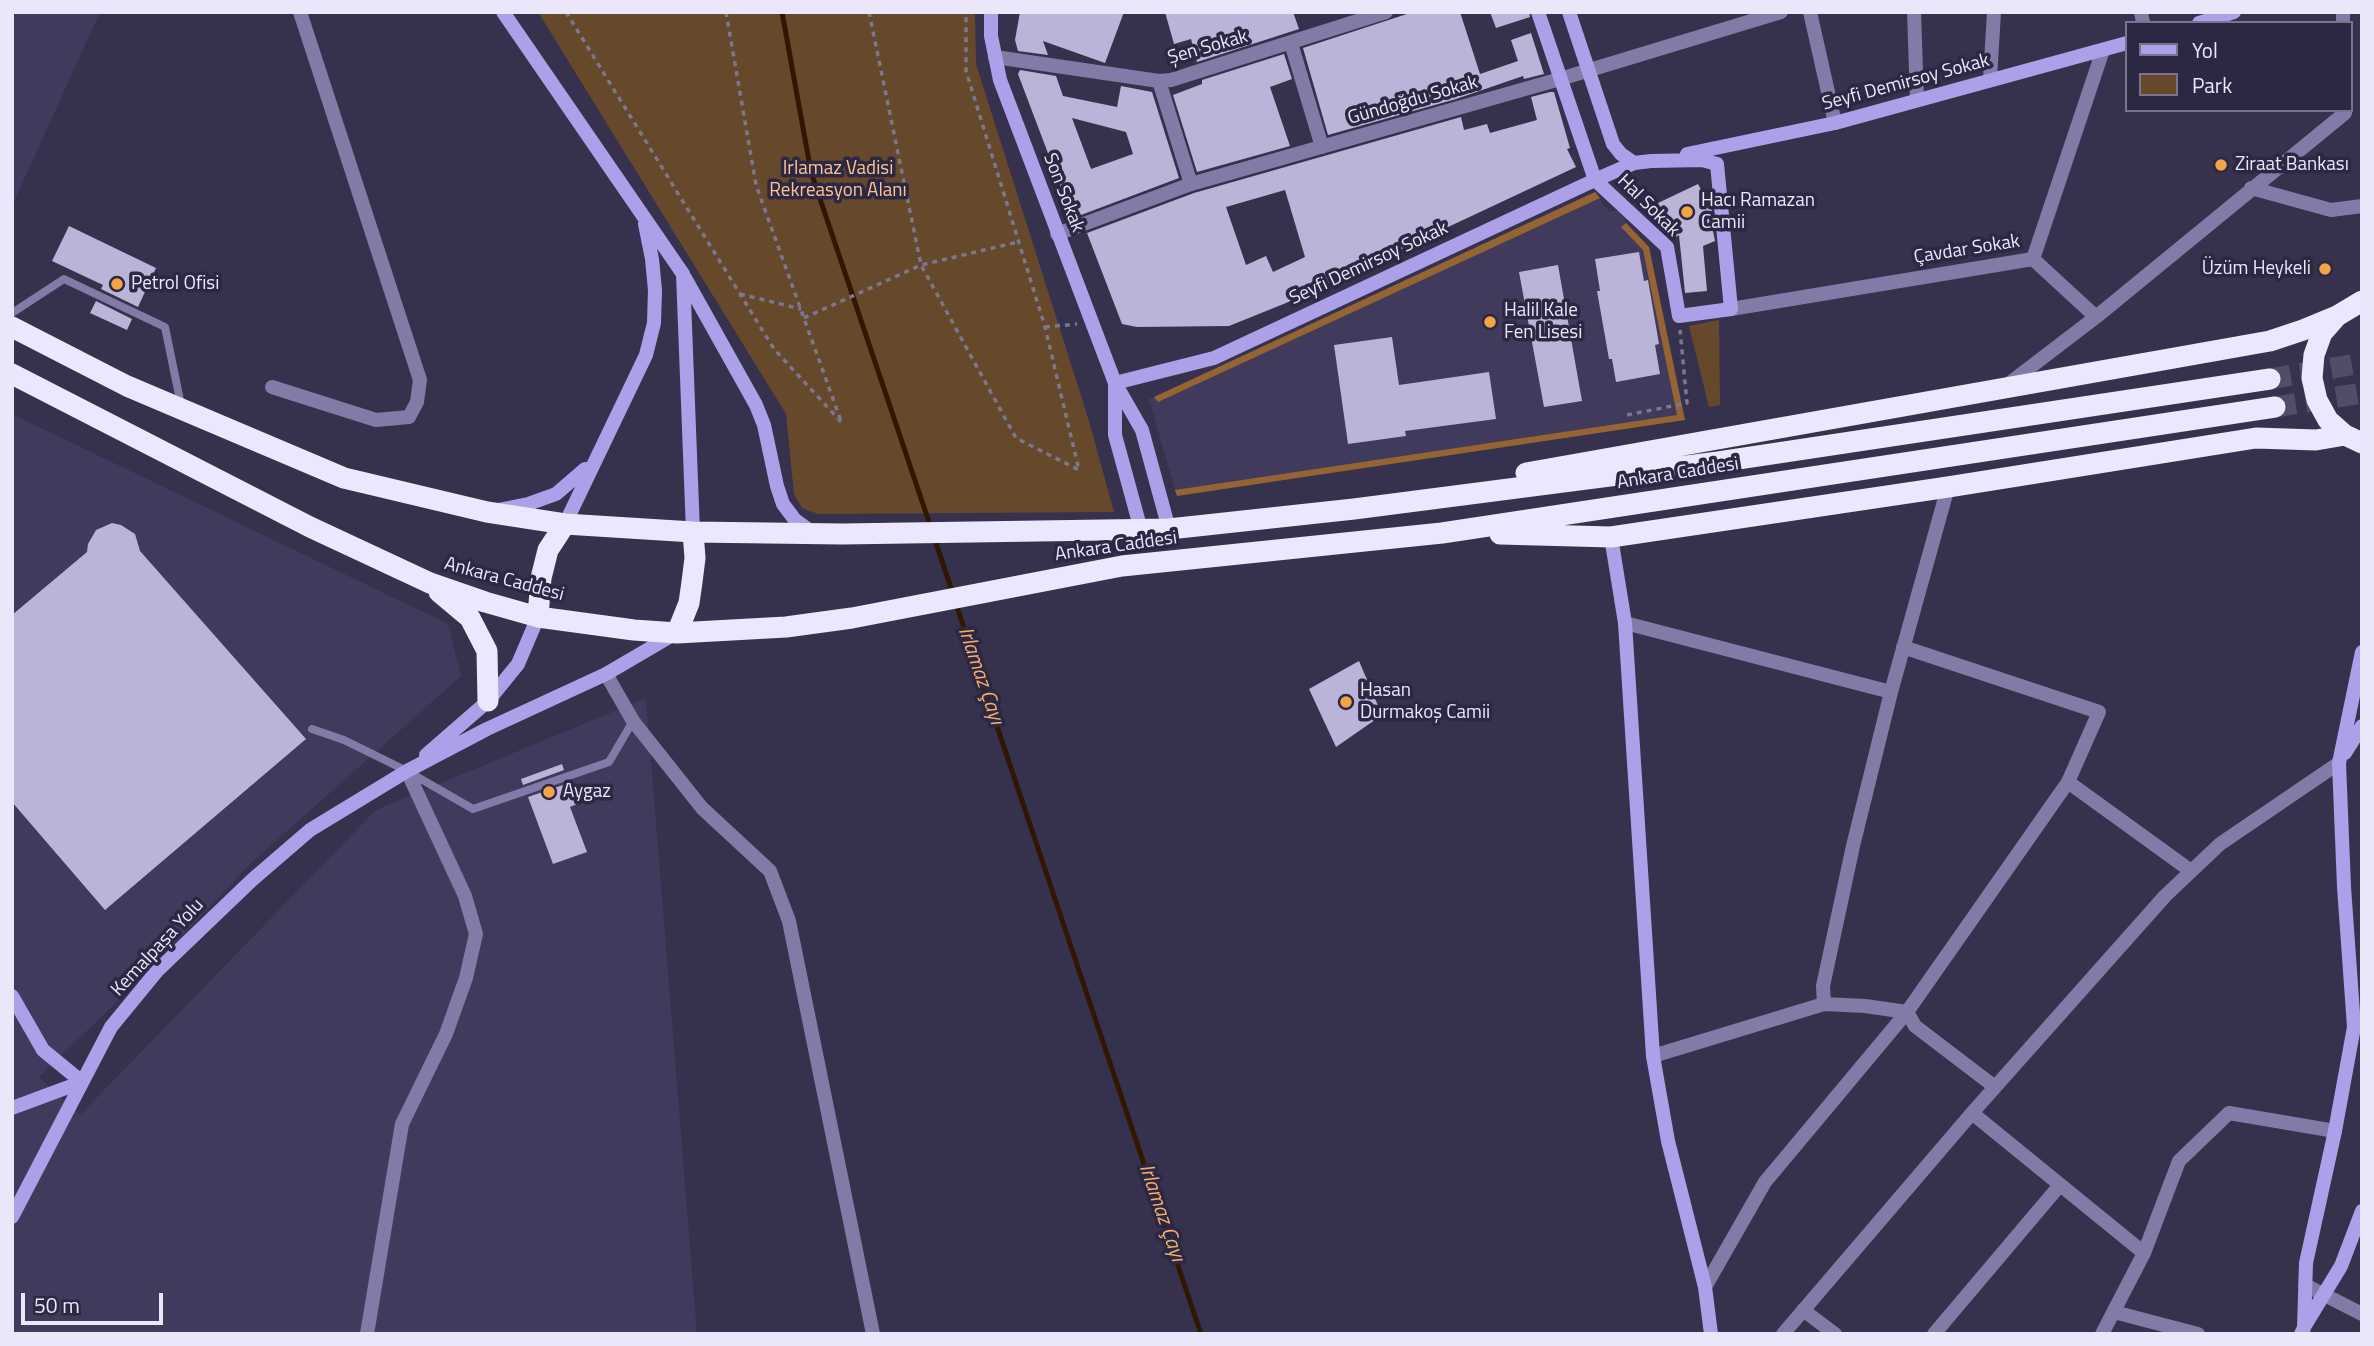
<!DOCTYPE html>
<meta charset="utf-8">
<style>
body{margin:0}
#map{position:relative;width:2374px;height:1346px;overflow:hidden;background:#36324e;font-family:"Titillium Web",sans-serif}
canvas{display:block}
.frame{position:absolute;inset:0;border:14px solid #e9e7f9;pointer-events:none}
.legend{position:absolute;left:2125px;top:21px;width:228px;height:91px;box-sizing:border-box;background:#2c2843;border:2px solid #78748c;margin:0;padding:9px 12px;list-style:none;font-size:21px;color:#e9e7f9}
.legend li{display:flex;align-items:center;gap:14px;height:35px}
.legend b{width:35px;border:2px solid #78748c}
.scale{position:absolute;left:21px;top:1293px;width:142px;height:32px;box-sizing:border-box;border:4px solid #e9e7f9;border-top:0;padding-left:9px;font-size:21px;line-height:24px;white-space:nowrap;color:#e9e7f9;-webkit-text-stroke:5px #2c2843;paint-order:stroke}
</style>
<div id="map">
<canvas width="2374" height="1346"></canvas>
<div class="frame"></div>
<ul class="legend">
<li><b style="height:9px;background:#aca1e8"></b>Yol</li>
<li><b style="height:19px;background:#66482b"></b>Park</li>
</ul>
<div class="scale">50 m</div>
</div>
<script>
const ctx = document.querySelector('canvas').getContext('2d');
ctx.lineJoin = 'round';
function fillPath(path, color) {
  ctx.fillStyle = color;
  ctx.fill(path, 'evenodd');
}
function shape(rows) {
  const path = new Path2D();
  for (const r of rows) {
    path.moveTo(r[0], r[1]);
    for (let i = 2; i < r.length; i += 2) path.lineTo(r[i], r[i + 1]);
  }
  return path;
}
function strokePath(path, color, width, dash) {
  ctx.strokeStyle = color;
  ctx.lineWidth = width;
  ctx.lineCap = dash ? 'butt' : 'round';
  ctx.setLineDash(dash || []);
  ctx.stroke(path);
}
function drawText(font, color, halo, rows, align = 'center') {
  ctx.font = font + ' "Titillium Web",sans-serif';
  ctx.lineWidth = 7;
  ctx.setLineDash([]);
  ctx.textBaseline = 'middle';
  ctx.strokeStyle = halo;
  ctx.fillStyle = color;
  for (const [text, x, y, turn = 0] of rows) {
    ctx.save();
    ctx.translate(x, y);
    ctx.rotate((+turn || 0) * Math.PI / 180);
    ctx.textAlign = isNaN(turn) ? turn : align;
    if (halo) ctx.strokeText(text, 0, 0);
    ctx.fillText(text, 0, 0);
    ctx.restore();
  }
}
fillPath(shape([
 [12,12,100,12,12,206],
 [1595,192,1609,212,1620,209,1626,223,1649,247,1685,420,1177,496,1149,399],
 [12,414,448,624,461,676,250,864,151,969,39,1077,80,1115,376,810,646,698,697,1334,12,1334]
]), '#403a5d');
fillPath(shape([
 [538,12,975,12,976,64,1089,421,1114,512,818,514,802,508,794,494,786,414],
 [1719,320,1720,405,1709,407,1689,326]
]), '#66482b');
fillPath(shape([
 [1595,192,1600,198,1158,402,1154,397],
 [1626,223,1649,247,1685,420,1177,496,1175,490,1677,415,1643,250,1621,227]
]), '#956433');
strokePath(shape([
 [782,12,811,172,931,528],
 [934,537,953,594],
 [956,604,1201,1334]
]), '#301800', 5);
fillPath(shape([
 [1020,12,1124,12,1105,63,1043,41,1048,55,1018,51,1015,40],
 [1165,12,1293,12,1299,29,1197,62,1191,39,1174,44],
 [1413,12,1460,12,1480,74,1518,61,1511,40,1531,33,1544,74,1524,79,1523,76,1456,99,1328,135,1303,48],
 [1490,12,1529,12,1530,17,1496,28],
 [1284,54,1292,79,1270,87,1290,146,1197,172,1173,95,1202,84,1202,80],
 [1020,70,1056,76,1063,96,1117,107,1121,86,1152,92,1179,178,1081,215,1079,211,1071,214,1018,74],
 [1072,118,1126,132,1133,154,1091,169],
 [1550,92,1554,92,1570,148,1567,149,1576,167,1286,303,1229,326,1137,327,1122,324,1087,233,1194,193,1461,117,1464,130,1487,124,1490,133,1537,120,1531,97],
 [1285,190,1305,257,1273,272,1266,256,1246,265,1226,207],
 [1698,184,1712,211,1713,221,1711,221,1715,241,1703,246,1707,291,1685,293,1679,235,1673,239,1658,203],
 [69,226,156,268,138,307,101,289,103,285,52,261],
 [1639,252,1644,281,1648,280,1659,344,1655,345,1660,374,1616,382,1612,359,1609,359,1597,291,1600,291,1595,259],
 [1558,265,1582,401,1544,407,1519,272],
 [96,301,132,319,127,330,90,313],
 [1392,337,1399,385,1489,372,1496,419,1405,431,1406,436,1348,444,1334,345],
 [112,523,121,525,135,534,140,551,306,739,105,910,12,802,12,615,87,552,88,544,96,530],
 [1359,661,1382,715,1336,747,1309,689],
 [562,764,564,770,523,785,521,779],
 [569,783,577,804,570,807,587,852,553,864,528,797]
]), '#bab5d8');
strokePath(shape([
 [2270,379,2362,363],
 [2275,407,2362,393]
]), '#514d68', 21, [21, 10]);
strokePath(shape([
 [566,12,774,349,842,423],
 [726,12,756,185,841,421],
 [869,12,921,265,1016,438,1079,470,1045,327,966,71,966,12],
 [740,294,801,309],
 [804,318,921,265,1018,242],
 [1045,327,1077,324],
 [1627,415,1687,403,1680,330]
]), '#7a778f', 3.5, [5, 5]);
strokePath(shape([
 [12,313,64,279,165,327,181,405],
 [312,729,344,740,407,771,473,809,609,762,633,721]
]), '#827ba8', 8);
strokePath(shape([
 [1810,12,1835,123],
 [1914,12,1917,100],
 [2141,12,2143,23],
 [2343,12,2343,23],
 [1291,43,1322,147],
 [995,57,1159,81,1171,80,1386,12],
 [1990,79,1994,12],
 [1159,81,1191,184],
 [2251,188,2331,210,2362,206],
 [1057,234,1191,184,1560,79,1781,12],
 [2033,259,2096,317],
 [1731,309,2033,259,2103,50],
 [2007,385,2096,317,2345,113,2345,110],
 [272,387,376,420,409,417,417,402,420,380,300,12],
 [1625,623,1891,692],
 [606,674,633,721,702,808,770,871,789,921,873,1334],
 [2068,782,2191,871],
 [1824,1004,1823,986,1853,846,1891,692,1948,487],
 [1907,1012,1915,1026,1995,1087],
 [1653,1056,1824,1004,1865,1006,1907,1012],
 [1972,1113,2144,1253],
 [2305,1285,2362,1314],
 [1705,1287,1765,1182,1907,1012,2068,782,2099,712,1903,647],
 [1803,1310,1835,1334],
 [2114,1312,2198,1334],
 [367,1334,402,1124,446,1034,466,978,476,934,465,896,407,771],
 [1783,1334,1972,1113,2165,896,2220,844,2339,763],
 [1934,1334,2060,1185],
 [2102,1334,2144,1253,2179,1161,2229,1113,2335,1131]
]), '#827ba8', 14);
strokePath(shape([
 [503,12,683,274,693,532],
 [991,12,991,36,1000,80,1115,383,1142,430,1169,529],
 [1569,12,1613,144,1621,154,1634,163],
 [2199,23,2234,12],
 [1687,154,1835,123,2127,43],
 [685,278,756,405,764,425,777,486,783,504,795,520,813,533],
 [1115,383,1214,358,1595,180,1634,163,1651,161,1702,160,1717,164,1731,309,1679,316,1667,247,1595,180,1538,12],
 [1115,385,1115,435,1141,530],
 [498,510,528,504,556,494,585,469],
 [565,524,646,355,654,323,655,290,652,259,645,224],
 [1611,537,1625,623,1653,1056,1668,1141,1705,1287,1711,1334],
 [2345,753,2362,726],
 [426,755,488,701,518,664,538,617],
 [12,996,43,1050,82,1082,12,1108],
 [12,1217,111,1027,157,971,252,880,310,830,407,771,487,729,606,674,676,633],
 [2304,1327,2341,1266,2362,1211],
 [2301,1334,2304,1328,2306,1263,2335,1131,2354,1027,2344,887,2339,763,2362,652]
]), '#aca1e8', 14);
strokePath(shape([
 [2362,301,2337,316,2322,333,2314,355,2312,378,2317,400,2328,420,2345,435,2362,443],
 [12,327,127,386,344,478,487,512,565,524,693,532,842,534,1169,529,1354,509,1718,462,2270,379],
 [12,374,310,527,430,583,485,602,538,617,634,630,677,633,786,627,852,618,1122,566,1442,533,2275,407],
 [1526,473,2270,341,2303,330,2337,316],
 [1500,534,1611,537,1948,487,2256,438,2316,440,2345,435],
 [439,592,470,618,487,651,488,701],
 [538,617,541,578,548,550,565,524],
 [677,633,689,603,692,582,695,558,693,532]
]), '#eae8fe', 21);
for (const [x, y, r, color] of [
 [2221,165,7,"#f6a247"],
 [1687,212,7,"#f6a247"],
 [2325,269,7,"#f6a247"],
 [117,284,7,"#f6a247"],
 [1490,322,7,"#f6a247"],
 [1346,702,7,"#f6a247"],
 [549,792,7,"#f6a247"]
]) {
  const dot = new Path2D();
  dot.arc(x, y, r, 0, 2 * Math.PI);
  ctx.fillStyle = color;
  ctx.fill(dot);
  strokePath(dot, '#2c2843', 2.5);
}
drawText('19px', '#e9e7f9', '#2c2843', [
 ["Şen Sokak",1208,48,-16],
 ["Seyfi Demirsoy Sokak",1906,83,-15],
 ["Gündoğdu Sokak",1413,101,-16],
 ["Son Sokak",1063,193,69],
 ["Hal Sokak",1648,206,45],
 ["Çavdar Sokak",1967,250,-9],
 ["Seyfi Demirsoy Sokak",1369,264,-25],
 ["Ankara Caddesi",1678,474,-9],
 ["Ankara Caddesi",1116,547,-8],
 ["Ankara Caddesi",504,580,15],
 ["Kemalpaşa Yolu",158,948,-47]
]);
drawText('19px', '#e9e7f9', '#2c2843', [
 ["Ziraat Bankası",2235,165],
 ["Hacı Ramazan",1701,201],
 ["Camii",1701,223],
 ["Üzüm Heykeli",2311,269,"right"],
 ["Petrol Ofisi",131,284],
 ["Halil Kale",1504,311],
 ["Fen Lisesi",1504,333],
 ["Hasan",1360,691],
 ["Durmakoş Camii",1360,713],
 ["Aygaz",563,792]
], 'left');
drawText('19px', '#fec48d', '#2c2843', [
 ["Irlamaz Vadisi",838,169],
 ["Rekreasyon Alanı",838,191]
]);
drawText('italic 21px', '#f6b069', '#2c2843', [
 ["Irlamaz Çayı",980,676,71],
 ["Irlamaz Çayı",1161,1213,71]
]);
</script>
